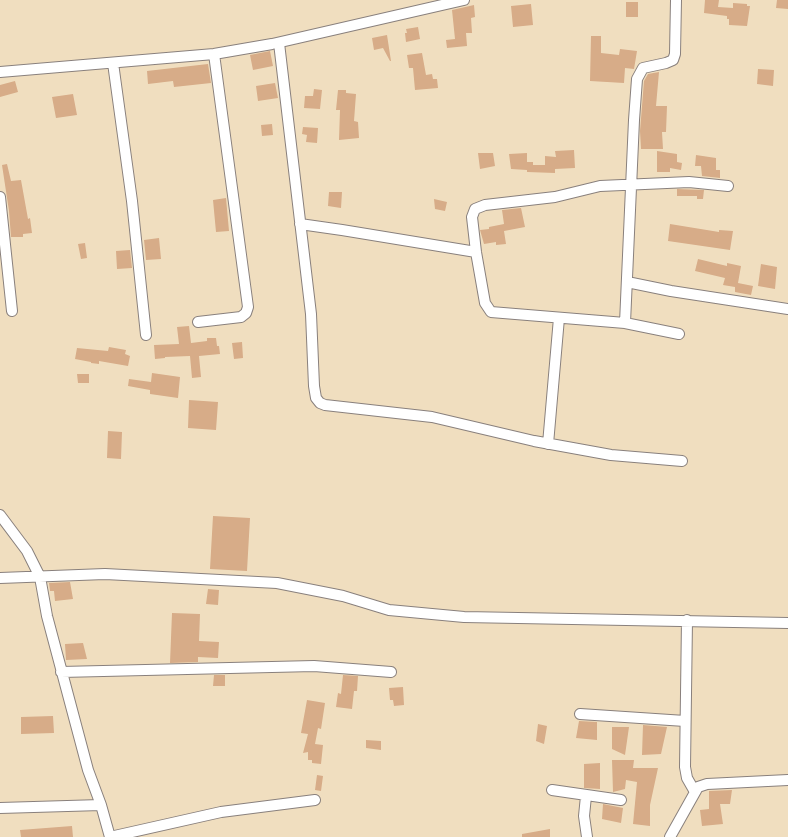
<!DOCTYPE html>
<style>
body{margin:0}
canvas{display:block;background:#f0debf}
</style>
<canvas width="788" height="837"></canvas>
<script>
const ctx = document.querySelector('canvas').getContext('2d');
ctx.lineJoin = 'round';
function fillPath(path, color) {
  ctx.fillStyle = color;
  ctx.fill(path, 'evenodd');
}
function shape(rows) {
  const path = new Path2D();
  for (const r of rows) {
    path.moveTo(r[0], r[1]);
    for (let i = 2; i < r.length; i += 2) path.lineTo(r[i], r[i + 1]);
  }
  return path;
}
function strokePath(path, color, width, dash) {
  ctx.strokeStyle = color;
  ctx.lineWidth = width;
  ctx.lineCap = dash ? 'butt' : 'round';
  ctx.setLineDash(dash || []);
  ctx.stroke(path);
}
fillPath(shape([
 [705,0,719,0,718,7,733,8,733,3,747,4,747,6,750,6,747,26,729,25,729,19,727,19,727,16,704,13],
 [777,0,788,0,788,9,776,8],
 [626,2,638,2,638,17,626,17],
 [531,4,533,25,513,27,511,6],
 [474,5,475,17,471,18,472,33,466,33,467,46,447,48,446,40,455,39,452,10],
 [418,27,420,39,406,42,405,33,407,33,406,29],
 [387,35,391,61,390,61,383,48,374,50,372,38],
 [591,36,601,36,601,53,619,55,620,49,637,51,634,69,625,68,624,83,590,81],
 [270,51,273,66,253,70,250,55],
 [422,53,426,75,432,74,433,79,437,79,438,88,415,90,413,68,409,68,407,55],
 [208,64,211,83,174,87,173,81,148,84,147,71],
 [758,69,774,70,773,86,757,84],
 [659,72,656,106,667,106,666,132,662,132,663,149,641,149,640,131,644,81,648,74],
 [15,81,18,92,0,97,0,85],
 [275,83,278,98,258,101,256,86],
 [314,89,322,90,320,109,304,108,305,96,313,96],
 [338,90,346,90,346,93,356,94,354,121,358,122,359,138,339,140,340,110,336,110],
 [73,94,77,115,56,118,52,97],
 [272,124,273,135,262,136,261,125],
 [303,127,318,128,317,143,306,142,307,135,302,134],
 [574,150,575,168,555,169,555,173,527,172,527,170,511,169,509,154,527,153,527,162,533,162,533,165,545,165,545,156,556,157,555,151],
 [657,151,677,154,677,162,682,163,681,170,670,168,670,172,657,172],
 [478,153,493,153,495,166,480,169],
 [696,155,716,158,716,170,720,170,720,178,702,176,701,166,695,166],
 [7,164,11,181,21,180,28,219,30,218,32,233,23,234,23,237,11,237,9,211,2,165],
 [677,189,704,190,703,199,697,199,697,196,677,196],
 [329,192,342,192,341,208,328,206],
 [226,198,229,231,216,232,213,200],
 [434,199,447,202,445,211,435,209],
 [521,208,525,227,504,231,506,244,496,245,496,242,484,244,480,230,489,229,489,227,504,224,502,210],
 [670,224,719,232,719,230,733,231,730,250,668,241],
 [159,238,161,259,146,260,144,240],
 [85,243,87,258,81,259,78,244],
 [130,250,132,268,117,269,116,251],
 [698,259,727,266,727,263,741,266,738,283,753,286,751,295,735,292,735,287,723,285,725,278,695,271],
 [761,264,777,267,775,289,758,286],
 [189,326,191,343,207,341,207,338,216,338,217,346,219,346,220,354,199,356,201,377,192,378,190,356,165,357,165,358,155,359,154,345,179,344,177,327],
 [242,342,243,358,234,359,232,343],
 [109,347,126,350,125,354,130,356,128,366,99,361,99,364,91,363,91,362,75,359,77,348,108,351],
 [152,373,180,377,178,398,150,394,150,390,128,386,129,379,151,382],
 [77,374,89,374,89,383,78,383],
 [189,400,218,402,216,430,188,428],
 [108,431,122,432,121,459,107,458],
 [213,516,250,518,247,571,210,569],
 [70,582,73,599,55,601,54,591,50,591,49,583],
 [208,589,219,590,218,605,206,604],
 [172,613,200,614,199,641,219,642,218,658,198,657,198,662,170,663],
 [83,643,87,659,66,660,65,644],
 [214,675,225,675,225,686,213,686],
 [343,675,358,676,357,691,354,691,352,709,336,707,338,693,341,694],
 [403,687,404,705,394,706,393,700,390,700,389,688],
 [307,700,325,703,321,729,318,728,315,744,323,745,321,764,312,763,312,760,308,760,308,752,303,753,308,734,301,733],
 [53,716,54,733,21,734,21,717],
 [579,721,597,722,597,740,576,738],
 [538,724,547,726,544,744,536,741],
 [643,725,667,727,661,754,642,755],
 [612,727,629,727,625,755,612,749],
 [366,740,381,741,381,750,366,748],
 [612,760,634,760,633,768,658,768,650,805,650,826,633,824,637,782,626,780,625,789,613,792],
 [600,763,600,789,584,788,584,764],
 [317,775,323,776,321,791,315,790],
 [732,790,730,804,720,804,723,824,702,826,700,810,709,809,709,791],
 [603,804,623,808,621,823,602,819],
 [72,826,73,837,21,837,20,830],
 [550,829,550,837,522,837,522,834]
]), '#d7ac88');
const minor = shape([
 [279,43,311,314,314,386,316,398,320,403,325,405,432,417,534,441,611,455,682,461],
 [113,63,132,201,146,335],
 [0,72,214,54,272,44,464,0],
 [0,197,12,311],
 [300,224,342,230,476,252],
 [627,282,671,291,788,309],
 [198,322,241,317,246,313,248,307,214,54],
 [625,323,634,120,637,79,643,68,666,63,673,60,675,54,676,0],
 [679,334,625,323,491,312,485,303,476,252,472,217,475,209,485,205,555,197,600,186,689,182,728,186],
 [548,444,559,318],
 [0,515,27,551,40,577,47,616,88,770,101,805,110,837],
 [0,578,105,574,277,583,343,596,389,610,464,617,788,623],
 [687,620,685,767,687,778,695,792],
 [61,672,314,666,391,672],
 [580,714,685,721],
 [552,790,621,800],
 [586,796,584,816,587,837],
 [0,808,101,805],
 [110,837,221,812,315,800],
 [670,837,698,787,707,784,788,780]
]);
strokePath(minor, '#89807d', 12);
strokePath(minor, '#fff', 10);
</script>
